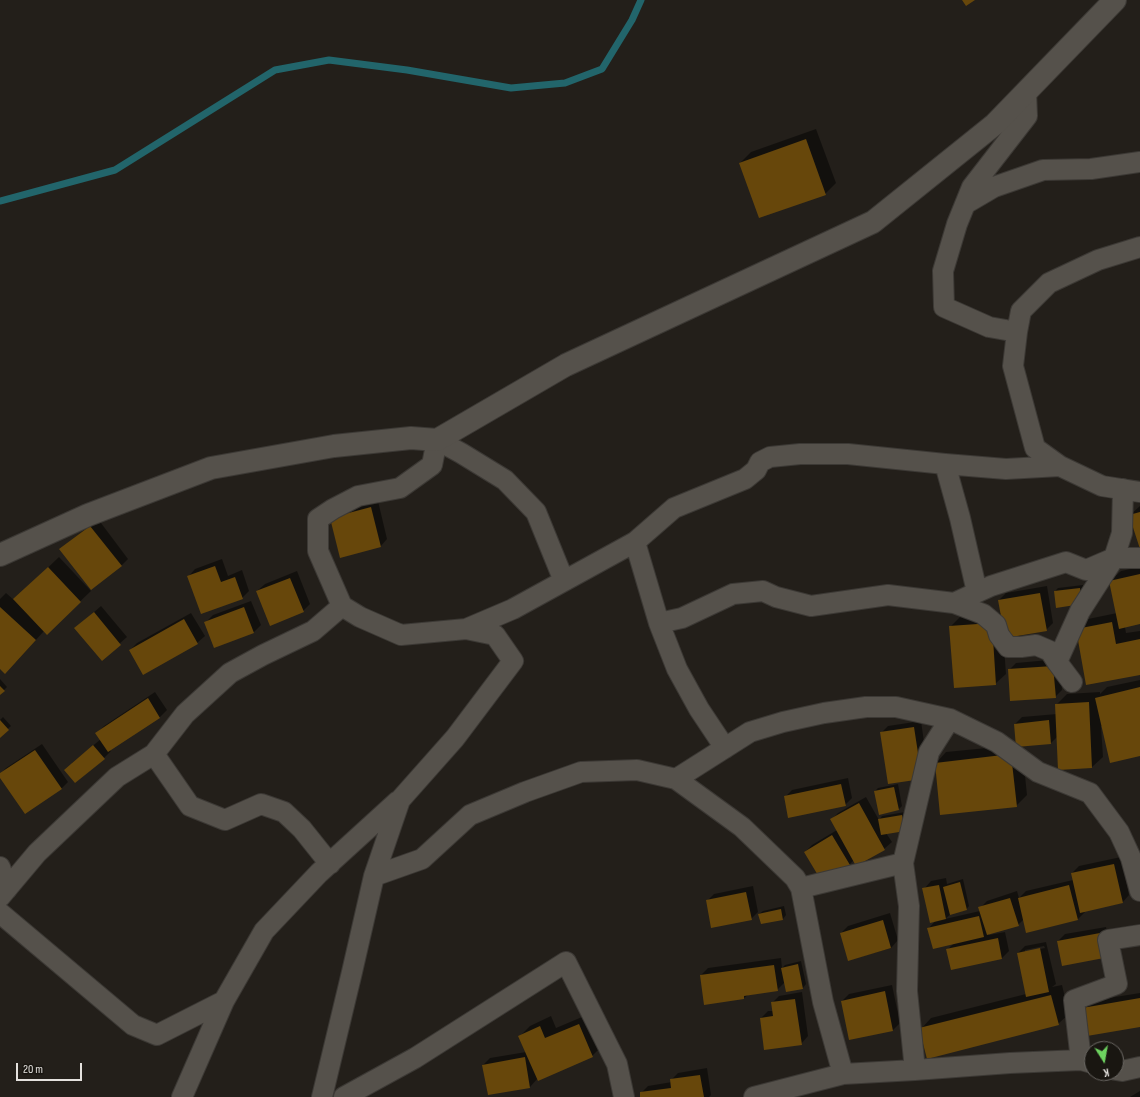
<!DOCTYPE html>
<style>
body{margin:0}
#map{position:relative;width:1140px;height:1097px;overflow:hidden;background:#231f1a;font-family:"Sofia Sans Condensed",sans-serif}
canvas{display:block}
.north{position:absolute;left:1084px;top:1041px;width:40px;height:40px;box-sizing:border-box;background:#191611;border:1px solid #6a6763;border-radius:50%;rotate:169deg;font-size:11px;font-weight:700;line-height:16px;text-align:center;color:#e4e1de}
.north::after{content:'';display:block;margin:auto;width:14px;height:18px;background:#6ed360;clip-path:polygon(50% 0,100% 100%,50% 72%,0 100%)}
.scale{position:absolute;left:16px;top:1063px;width:66px;height:18px;box-sizing:border-box;border:2px solid #e4e1de;border-top:0;padding-left:5px;font-size:12px;line-height:14px;white-space:nowrap;color:#e4e1de;-webkit-text-stroke:3px #191611;paint-order:stroke}
</style>
<div id="map">
<canvas width="1140" height="1097"></canvas>
<div class="north">K</div>
<div class="scale">20 m</div>
</div>
<script>
const ctx = document.querySelector('canvas').getContext('2d');
ctx.lineJoin = 'round';
function fillPath(path, color) {
  ctx.fillStyle = color;
  ctx.fill(path, 'evenodd');
}
function shape(rows) {
  const path = new Path2D();
  for (const r of rows) {
    path.moveTo(r[0], r[1]);
    for (let i = 2; i < r.length; i += 2) path.lineTo(r[i], r[i + 1]);
  }
  return path;
}
function strokePath(path, color, width, dash) {
  ctx.strokeStyle = color;
  ctx.lineWidth = width;
  ctx.lineCap = dash ? 'butt' : 'round';
  ctx.setLineDash(dash || []);
  ctx.stroke(path);
}
fillPath(shape([
 [816,129,836,183,825,194,740,163,751,152],
 [378,501,387,539,380,547,338,511],
 [1140,506,1140,547,1130,515],
 [98,519,128,559,121,566,68,543],
 [59,557,91,591,47,633,44,631,16,662,0,667,0,599,6,593,14,600],
 [222,559,228,576,242,570,249,591,242,598,188,577,195,569],
 [1140,567,1140,623,1125,627,1126,633,1140,631,1140,674,1077,629,1088,619,1117,613,1110,581,1121,571],
 [297,571,310,604,303,611,257,591,265,584],
 [1083,585,1085,600,1055,591,1058,588],
 [1047,586,1053,623,1046,630,1003,632,1006,674,995,684,950,627,961,616,1002,613,999,600,1006,593],
 [251,601,261,625,254,632,206,622,213,615],
 [101,606,127,637,102,659,76,628],
 [191,613,205,636,197,643,130,650,137,643],
 [1060,659,1062,690,1055,697,1009,670,1016,663],
 [0,679,7,687,0,694],
 [1140,680,1140,755,1103,726,1101,726,1103,757,1092,767,1059,769,1058,736,1051,743,1022,746,1027,795,1016,806,936,763,946,752,1017,745,1015,724,1022,717,1057,714,1056,705,1067,694,1100,692,1100,694,1107,687],
 [155,692,167,710,160,717,109,749,111,751,104,758,72,763,101,739,97,733,104,726],
 [3,717,11,726,0,736,0,720],
 [921,721,928,770,881,733,888,726],
 [42,744,68,782,61,789,0,776,0,774,6,768],
 [848,778,852,798,845,805,785,797,792,790],
 [898,784,902,806,899,809,875,791,878,788],
 [866,797,879,820,882,816,905,812,908,827,886,833,892,842,884,849,854,860,850,864,822,881,805,852,812,845,837,830,831,820,838,813],
 [1121,857,1129,895,1122,903,1084,911,1085,912,1078,919,1027,931,1024,919,1018,925,988,933,989,935,1005,932,1009,951,1002,958,947,950,954,943,929,928,936,920,924,889,931,881,946,878,947,884,963,879,969,906,966,910,951,914,945,919,980,911,980,908,987,901,1017,891,1019,898,1026,891,1073,880,1072,873,1079,866],
 [753,886,758,912,751,919,707,901,714,894],
 [784,906,786,915,783,919,761,923,759,914,763,911],
 [890,913,898,940,891,948,849,960,841,933,848,926],
 [1106,927,1110,950,1058,941,1065,934],
 [1046,942,1056,984,1052,987,1062,985,1069,1014,1058,1024,921,1029,931,1018,1026,994,1018,953,1025,946],
 [1044,946,1045,948,1025,952,1025,950],
 [781,958,782,968,785,965,801,961,806,984,803,988,785,982,777,990,748,995,744,998,701,975,708,968],
 [892,985,900,1023,893,1030,842,1001,849,994],
 [802,992,808,1036,801,1044,761,1018,768,1011,773,1011,772,1003,779,996],
 [1140,993,1140,1026,1083,1008,1090,1001],
 [589,1014,603,1045,592,1056,538,1078,530,1087,488,1094,483,1065,490,1058,526,1052,520,1036,530,1026,551,1016,556,1028],
 [707,1068,711,1095,709,1097,641,1097,641,1093,648,1086,672,1082,671,1080,678,1073],
 [1140,1091,1140,1097,1130,1097]
]), '#0007');
strokePath(shape([
 [0,201,115,170,275,70,329,60,407,70,511,88,565,83,602,69,632,20,641,0]
]), '#22656b', 7);
fillPath(shape([
 [962,0,975,0,966,6],
 [806,139,826,195,759,218,739,163],
 [371,507,381,547,340,558,330,518],
 [1140,512,1140,549,1129,515],
 [90,526,122,566,91,590,59,549],
 [215,566,221,582,235,577,243,599,201,614,187,576],
 [48,567,81,602,47,635,13,599],
 [1140,574,1140,624,1119,629,1109,581],
 [290,578,304,612,270,626,256,591],
 [1080,588,1082,604,1056,608,1054,591],
 [1040,593,1047,631,1005,638,998,600],
 [0,607,36,640,5,674,0,669],
 [244,607,254,633,214,648,204,622],
 [94,612,121,645,102,661,74,628],
 [184,619,198,644,143,675,129,650],
 [1112,622,1116,644,1140,639,1140,675,1086,685,1076,629],
 [992,623,996,685,954,688,949,626],
 [1053,666,1056,698,1010,701,1008,669],
 [0,686,5,691,0,695],
 [1140,687,1140,756,1110,763,1095,698],
 [148,698,160,718,108,752,95,733],
 [1089,702,1092,768,1058,770,1055,704],
 [0,720,9,730,0,738],
 [1049,720,1051,744,1016,747,1014,724],
 [914,727,922,779,888,784,880,732],
 [93,745,105,759,75,783,64,770],
 [35,750,62,789,25,814,0,778,0,773],
 [1011,754,1017,807,940,815,935,763],
 [841,784,846,806,788,818,784,796],
 [894,787,899,810,879,815,874,791],
 [859,803,885,850,856,866,830,819],
 [902,815,905,831,881,835,878,819],
 [832,835,850,865,822,882,804,852],
 [1114,864,1123,903,1080,913,1071,873],
 [960,882,967,910,950,915,943,887],
 [939,885,946,919,930,923,922,888],
 [1069,885,1078,920,1026,933,1018,898],
 [746,892,752,920,711,928,706,900],
 [1010,898,1019,926,987,935,978,907],
 [781,909,783,920,761,924,758,914],
 [979,916,984,937,933,949,927,928],
 [883,920,891,948,848,961,840,933],
 [1100,933,1104,958,1062,966,1057,941],
 [998,938,1002,959,951,970,946,949],
 [1040,948,1049,992,1026,997,1017,953],
 [798,964,803,989,786,992,781,968],
 [774,965,778,991,744,996,744,999,704,1005,700,975],
 [885,991,893,1031,849,1040,841,1001],
 [1051,995,1059,1025,927,1059,919,1028],
 [1140,998,1140,1027,1087,1036,1082,1008],
 [795,999,802,1045,764,1050,760,1018,773,1016,771,1002],
 [579,1024,593,1057,538,1081,518,1036,540,1026,545,1038],
 [525,1057,530,1088,488,1095,482,1065],
 [700,1075,704,1097,640,1097,640,1092,671,1088,670,1079]
]), '#67470b');
const minor = shape([
 [1026,92,1027,116,972,187,957,224,943,271,944,307,989,327,1017,332,1013,366,1035,448,1060,466],
 [965,204,994,187,1043,170,1091,169,1140,162],
 [1017,332,1021,311,1049,283,1098,260,1140,247],
 [945,464,960,518,977,592],
 [635,542,659,623,682,618,733,594,763,591,776,597,811,606,888,595,954,603,983,614,996,625,999,635,1008,647,1021,647,1036,645,1050,651,1057,662],
 [954,603,991,586,1066,562,1086,570,1114,558,1140,558],
 [659,623,677,669,699,709,725,748],
 [466,629,513,609,635,542,674,508,745,479,756,470,760,462,770,457,800,454,848,454,945,464,1006,469,1060,466,1102,486,1140,492],
 [1072,682,1057,662,1080,611,1114,558,1122,533,1123,489],
 [154,754,190,806,225,820,261,804,284,812,302,829,330,864],
 [676,779,750,732,783,722,824,713,866,707,896,707,950,719,997,742,1038,772,1090,793,1119,832,1131,858,1140,891],
 [0,867,7,889],
 [374,876,422,859,470,815,525,792,581,772,637,770,676,779,742,827,795,878,801,888,823,1002,843,1074],
 [801,888,903,863],
 [0,897,37,853,117,777,154,754,185,714,230,673,263,655,313,631,342,606],
 [0,913,133,1025,157,1035,224,1001],
 [1081,1060,1074,1000,1117,984,1108,940,1140,935],
 [915,1070,907,991,909,906,903,863,929,752,950,719],
 [1116,1070,1122,1071,1140,1067],
 [182,1097,224,1001,264,931,319,873,398,801],
 [322,1097,352,972,374,876,400,800,455,738,513,661,495,635,466,629,401,635,360,617,342,606,318,551,318,519,333,509,358,496,400,488,432,465,437,440,461,453,505,480,536,512,564,581],
 [344,1097,415,1058,566,962,617,1064,624,1097],
 [754,1097,843,1074,915,1070,1010,1063,1081,1060,1092,1063]
]);
const tertiary = shape([
 [0,555,88,515,211,468,334,446,411,438,437,440,566,365,873,222,995,124,1115,0]
]);
strokePath(minor, '#3c3935', 22);
strokePath(tertiary, '#3c3935', 24);
strokePath(minor, '#55514b', 20);
strokePath(tertiary, '#55514b', 22);
</script>
